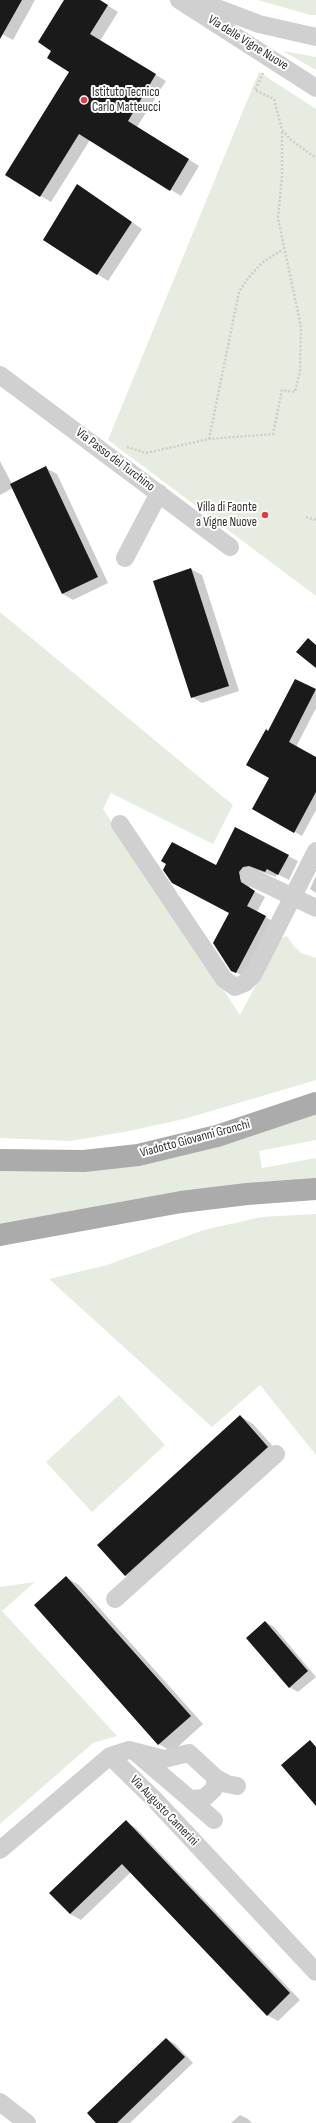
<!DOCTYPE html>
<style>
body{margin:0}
canvas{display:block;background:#fff}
</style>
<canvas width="316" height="2123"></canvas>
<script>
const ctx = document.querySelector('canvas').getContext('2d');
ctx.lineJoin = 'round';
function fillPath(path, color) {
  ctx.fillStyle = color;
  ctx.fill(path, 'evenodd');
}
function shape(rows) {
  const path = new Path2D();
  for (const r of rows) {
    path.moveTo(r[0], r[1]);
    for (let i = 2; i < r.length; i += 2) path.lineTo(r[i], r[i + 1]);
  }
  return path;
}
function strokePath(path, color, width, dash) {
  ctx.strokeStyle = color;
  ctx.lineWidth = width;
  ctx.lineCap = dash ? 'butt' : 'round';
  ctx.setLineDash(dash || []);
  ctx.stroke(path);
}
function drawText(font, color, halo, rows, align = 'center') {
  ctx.font = font + ' "Sofia Sans Condensed",sans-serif';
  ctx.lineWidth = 4;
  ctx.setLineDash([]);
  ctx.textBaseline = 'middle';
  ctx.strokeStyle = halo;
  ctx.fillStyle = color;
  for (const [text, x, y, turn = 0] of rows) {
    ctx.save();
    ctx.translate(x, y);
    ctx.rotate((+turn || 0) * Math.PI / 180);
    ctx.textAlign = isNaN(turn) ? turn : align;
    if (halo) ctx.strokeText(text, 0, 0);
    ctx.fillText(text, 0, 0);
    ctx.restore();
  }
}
fillPath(shape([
 [258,0,316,0,316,15,310,15],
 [283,51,316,57,316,70],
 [259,72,316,109,316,596,108,440],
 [0,612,233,805,213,844,111,793,103,809,240,1015,281,938,287,936,293,945,301,953,316,958,316,1080,184,1119,129,1131,71,1141,0,1138],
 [316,1113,316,1140,259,1151,262,1168,316,1158,316,1180,0,1224,0,1169,142,1164,219,1146],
 [316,1214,316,1455,260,1385,212,1427,49,1279,107,1265,204,1230,261,1217],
 [119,1395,165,1445,92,1512,46,1462],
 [35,1582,2,1611,117,1736,93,1743,0,1824,0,1587]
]), '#e6ecdf');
fillPath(shape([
 [0,0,35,0,13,40,0,33],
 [65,0,99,0,118,12,100,41,166,81,137,127,199,166,181,196,90,140,51,202,6,175,70,72,53,50],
 [78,185,142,229,108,281,44,240],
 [0,461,12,484,46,468,57,474,108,583,73,600,63,594,13,488,0,495],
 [191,569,202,575,239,691,202,703,192,697],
 [296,680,316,690,316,708,296,747,316,758,316,810,302,836,253,809,270,778],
 [288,856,298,861,289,880,277,874,276,877,259,871,254,873,249,878,250,889,265,897,257,912,276,923,246,978,232,970,230,913,216,867],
 [316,876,316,893,310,889],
 [240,1416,253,1424,280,1454,138,1583,125,1575],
 [66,1577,79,1585,203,1724,172,1752,159,1744,35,1605],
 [266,1622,274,1627,316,1677,298,1692,289,1687],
 [126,1822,136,1828,300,2000,278,2021,267,2015,131,1872,81,1920,70,1914,51,1893],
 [167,2039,175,2044,193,2063,130,2123,98,2123],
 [240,2115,248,2119,252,2123,231,2123]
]), '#0003');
fillPath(shape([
 [0,0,22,0,0,39],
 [64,0,100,0,108,5,90,34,156,74,128,121,189,159,170,191,79,134,40,197,5,175,69,72,47,58,51,51,38,42],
 [77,184,132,222,97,275,43,240],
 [46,466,98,577,62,594,10,484],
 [191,568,229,686,191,698,153,581],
 [308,638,316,645,316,668,296,652],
 [295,679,316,689,289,742,316,757,316,792,294,833,252,809,269,778,246,765,266,729,268,731],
 [235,827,289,855,278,875,267,869,265,872,249,866,243,867,239,872,241,882,255,891,247,906,266,916,236,973,231,971,213,943,229,913,172,883,163,870,166,864,161,861,172,842,216,865],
 [240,1415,268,1447,125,1576,97,1545],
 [66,1576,191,1716,158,1745,34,1605],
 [265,1621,308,1671,289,1688,246,1638],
 [310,1740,316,1747,316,1806,281,1765],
 [126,1820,290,1993,267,2016,122,1864,70,1914,49,1893],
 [166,2038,185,2057,117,2123,96,2123,87,2113]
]), '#1a1a1a');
strokePath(shape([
 [263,73,255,90,274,99,282,130,291,140,316,158],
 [209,439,239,292,248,278,262,263,283,249],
 [127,447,146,453,209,439,273,434,282,390,295,392,300,371,301,327,278,218,282,176,282,130],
 [306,517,316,520]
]), '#cdcdcd', 2.5, [2, 2]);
strokePath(shape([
 [179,0,316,88],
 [196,0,259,24,316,37],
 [0,375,230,547],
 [125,558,159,493],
 [120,824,224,979,235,987,245,983,253,975,316,851],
 [249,876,316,908],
 [115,1599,276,1454],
 [110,1756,129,1750,164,1759,189,1753,216,1778,214,1789,204,1798,190,1799,135,1752],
 [216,1778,227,1784,237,1786],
 [190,1799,214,1820],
 [0,1850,110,1756,155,1800,316,1972],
 [0,2102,27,2123]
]), '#d0d0d0', 18);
strokePath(shape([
 [0,1160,84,1161,138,1155,217,1136,316,1103],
 [0,1235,181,1202,247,1194,316,1189]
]), '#ababab', 22);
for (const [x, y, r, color] of [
 [84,100,4,"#e63946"],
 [265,515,4,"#e63946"]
]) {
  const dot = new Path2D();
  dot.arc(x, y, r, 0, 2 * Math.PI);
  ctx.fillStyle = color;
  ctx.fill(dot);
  strokePath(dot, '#fff', 1.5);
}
drawText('13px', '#333', '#fff', [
 ["Via delle Vigne Nuove",248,43,32],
 ["Via Passo del Turchino",115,460,37],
 ["Viadotto Giovanni Gronchi",195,1139,-15],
 ["Via Augusto Camerini",164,1811,46]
]);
drawText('13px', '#333', '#fff', [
 ["Istituto Tecnico",92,93],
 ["Carlo Matteucci",92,108],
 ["Villa di Faonte",257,508,"right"],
 ["a Vigne Nuove",257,523,"right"]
], 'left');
</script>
